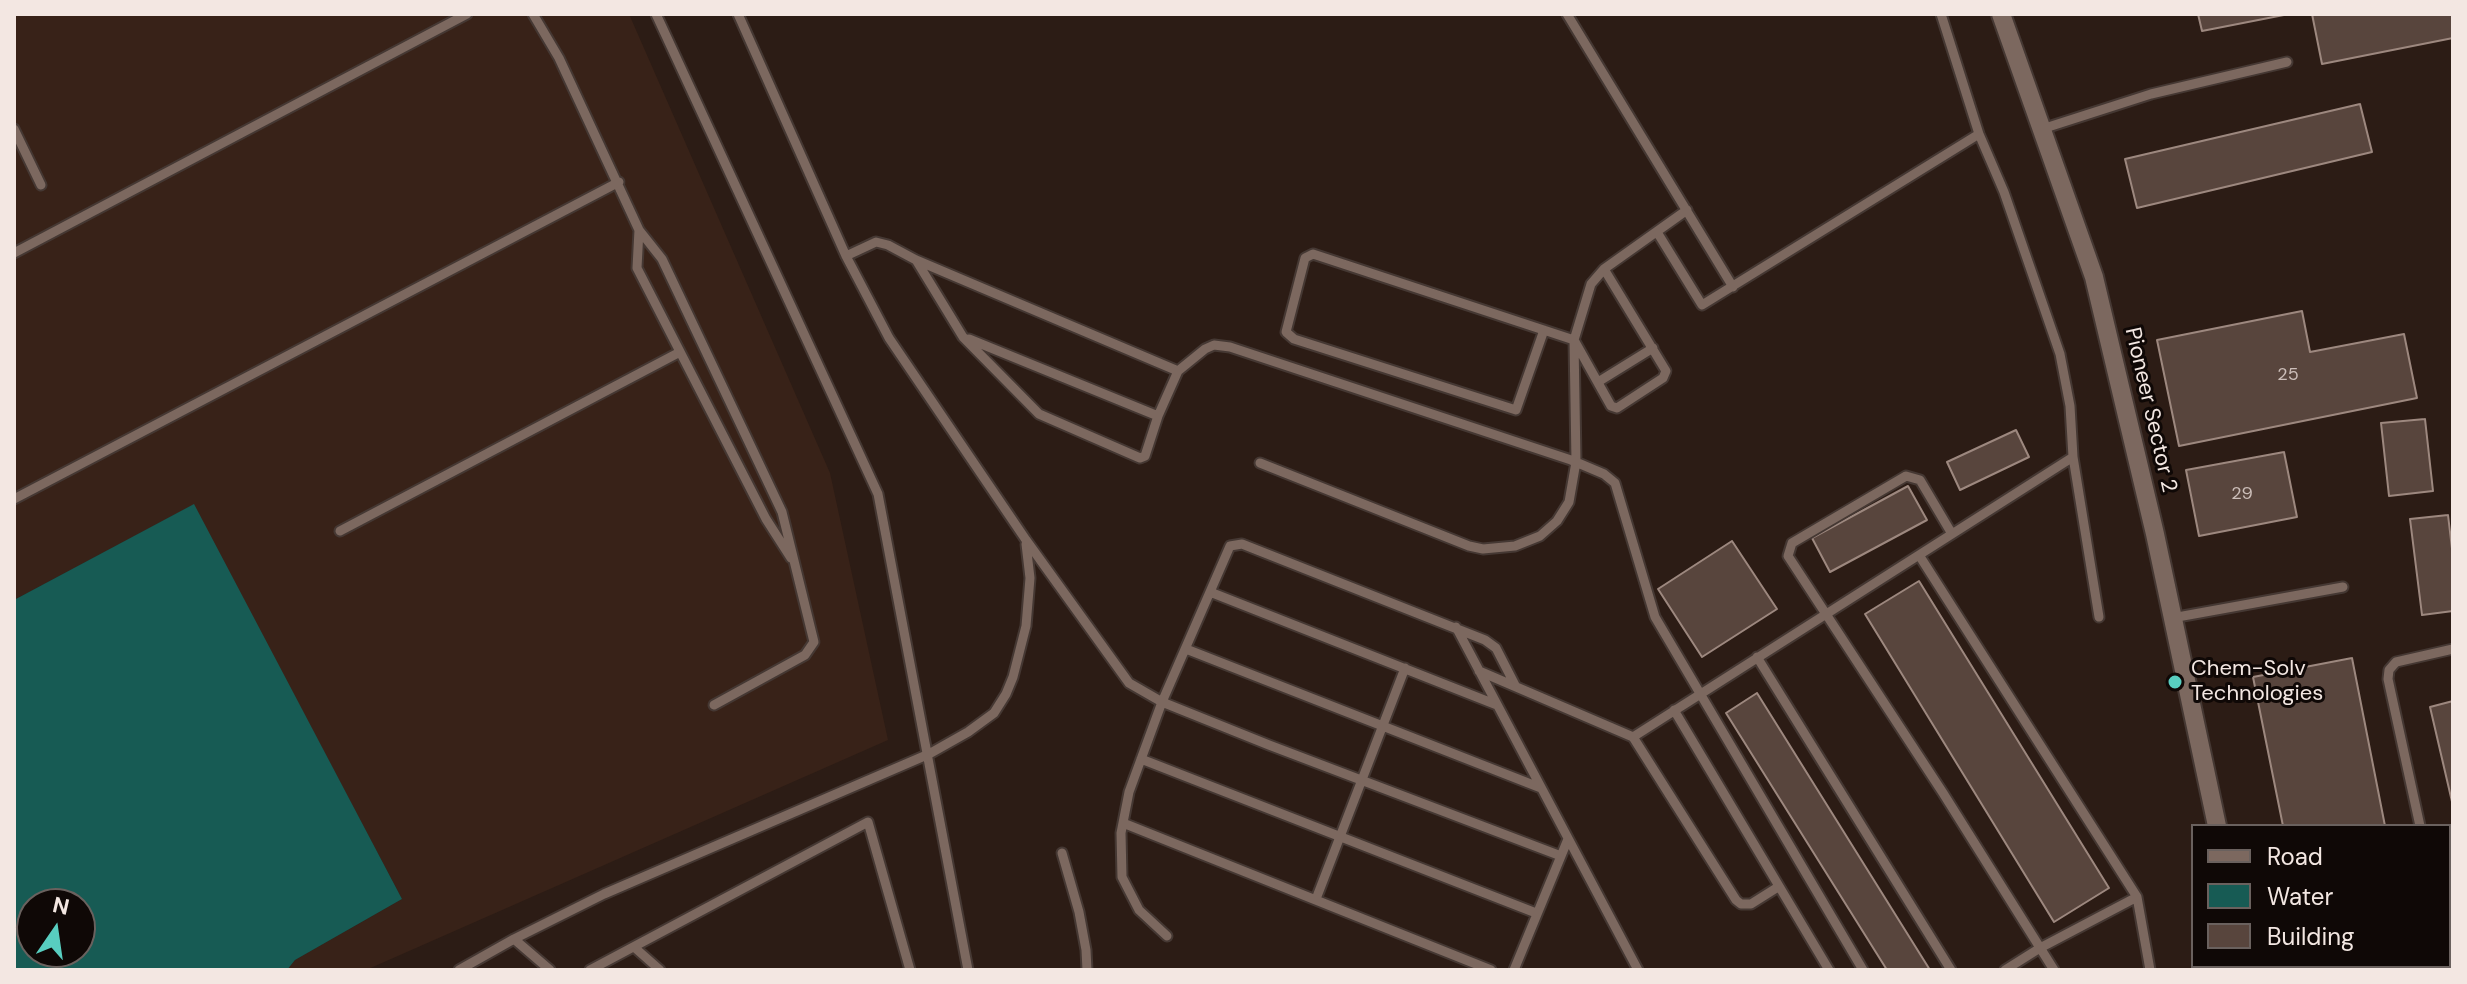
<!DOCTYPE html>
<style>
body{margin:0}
#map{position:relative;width:2467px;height:984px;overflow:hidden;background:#2c1c15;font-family:"DM Sans",sans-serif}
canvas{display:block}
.frame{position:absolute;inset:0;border:16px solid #f3e7e2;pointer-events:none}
.legend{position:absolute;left:2191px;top:824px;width:260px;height:144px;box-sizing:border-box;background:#0f0806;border:2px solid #6a615e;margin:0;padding:10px 14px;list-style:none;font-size:24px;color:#f3e7e2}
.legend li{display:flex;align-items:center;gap:16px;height:40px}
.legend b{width:40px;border:2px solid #6a615e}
.north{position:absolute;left:16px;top:888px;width:80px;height:80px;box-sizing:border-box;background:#0f0806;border:2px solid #6a615e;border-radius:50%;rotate:13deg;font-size:22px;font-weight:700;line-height:32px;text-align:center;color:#f3e7e2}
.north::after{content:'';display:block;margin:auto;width:28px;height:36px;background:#58cec0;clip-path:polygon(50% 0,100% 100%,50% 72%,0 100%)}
</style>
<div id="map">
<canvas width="2467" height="984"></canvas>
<div class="frame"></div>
<ul class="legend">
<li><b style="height:10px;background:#7c685f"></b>Road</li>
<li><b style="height:22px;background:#175b54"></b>Water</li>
<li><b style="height:22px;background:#58453d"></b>Building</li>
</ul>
<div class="north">N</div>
</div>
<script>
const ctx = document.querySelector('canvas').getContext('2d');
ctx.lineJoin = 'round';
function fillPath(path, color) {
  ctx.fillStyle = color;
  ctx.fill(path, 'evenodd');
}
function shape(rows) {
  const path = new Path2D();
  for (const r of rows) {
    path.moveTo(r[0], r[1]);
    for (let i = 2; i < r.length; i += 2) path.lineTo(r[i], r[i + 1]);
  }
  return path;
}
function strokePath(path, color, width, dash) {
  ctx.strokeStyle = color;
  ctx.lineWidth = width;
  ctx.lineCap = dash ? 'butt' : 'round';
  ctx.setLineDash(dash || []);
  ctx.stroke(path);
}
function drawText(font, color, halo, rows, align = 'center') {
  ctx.font = font + ' "DM Sans",sans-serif';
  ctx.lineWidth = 6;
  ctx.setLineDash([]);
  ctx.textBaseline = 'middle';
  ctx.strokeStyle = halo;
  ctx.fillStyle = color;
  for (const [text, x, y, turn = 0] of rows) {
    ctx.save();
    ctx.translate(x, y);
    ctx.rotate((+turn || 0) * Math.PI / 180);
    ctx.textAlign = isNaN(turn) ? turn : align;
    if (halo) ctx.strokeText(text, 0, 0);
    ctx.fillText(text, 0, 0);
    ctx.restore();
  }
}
fillPath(shape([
 [14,14,629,14,830,473,888,740,366,970,287,970,295,960,402,899,193,505,14,600]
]), '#382218');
fillPath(shape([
 [194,504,402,899,295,960,287,970,14,970,14,600],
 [32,904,80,904,80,952,32,952]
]), '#175b54');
const building = shape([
 [2198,14,2289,14,2202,31,2198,14],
 [2312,14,2453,14,2453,38,2322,64,2312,14],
 [2360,104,2372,152,2137,208,2125,159,2360,104],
 [2302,311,2310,352,2404,334,2417,398,2179,446,2157,340,2302,311],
 [2425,419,2433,491,2389,496,2381,423,2425,419],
 [2016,430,2029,457,1960,490,1947,462,2016,430],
 [2284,452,2297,517,2199,536,2186,470,2284,452],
 [1908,486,1927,520,1830,572,1812,538,1908,486],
 [2448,515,2453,557,2453,611,2422,615,2410,519,2448,515],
 [1732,541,1777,609,1702,657,1658,589,1732,541],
 [1919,581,2109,888,2054,922,1865,614,1919,581],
 [2352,658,2385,826,2283,826,2253,677,2352,658],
 [1757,693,1930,970,1887,970,1726,713,1757,693],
 [2453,701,2453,806,2430,707,2453,701],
 [2303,966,2414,966,2414,970,2304,970,2303,966]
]);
fillPath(building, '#58453d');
strokePath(building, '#9d887f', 2);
const lane = shape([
 [533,14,559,58,639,230,662,259,782,512,814,642,805,655,714,705],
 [656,14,878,494,968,970],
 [738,14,846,256,889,338,1026,540,1129,683,1162,702,1269,745,1561,856],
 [1567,14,1733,287],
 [1941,14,1979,134,2004,192,2060,354,2070,406,2073,457,2099,617],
 [14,129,41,185],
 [2042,129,2151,94,2287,62],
 [639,230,637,268,766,519,791,558],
 [1657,232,1702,305,1979,134],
 [14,253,467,14],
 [846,256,876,242,888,245,916,260,1178,371],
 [916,260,963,337,1039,414,1140,458,1145,456,1158,416,1178,371,1205,349,1214,345,1230,347,1571,460,1604,474,1615,483,1655,617,1863,970],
 [1544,330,1516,410,1294,339,1286,332,1305,258,1313,254,1574,340,1611,406,1617,408,1663,378,1666,371,1604,269],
 [969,339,1158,416],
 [1598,382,1653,348],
 [1260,463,1469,546,1483,549,1515,546,1540,536,1557,521,1569,502,1576,462,1574,340,1591,284,1604,269,1687,210],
 [14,499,619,182],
 [340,531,680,352],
 [1952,534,1920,480,1906,476,1792,543,1788,556,1943,793,2054,970],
 [1919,555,2137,897,2150,970],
 [1210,592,1497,705],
 [2172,618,2343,587],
 [1456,627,1638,970],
 [1186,649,1541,788],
 [1757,657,1951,970],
 [1479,671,1633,737,1736,900,1741,904,1751,904,1778,887],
 [1674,710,1829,970],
 [1633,737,2073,457],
 [1141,759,1536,913],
 [1123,823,1491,970],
 [2420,826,2388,679,2389,670,2396,662,2453,649],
 [1062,853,1079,912,1086,950,1087,970],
 [2449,892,2453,902],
 [1316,899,1405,668],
 [1167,936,1139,910,1122,877,1121,833,1129,792,1162,702,1230,546,1242,544,1485,640,1496,648,1515,685],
 [514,939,550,970],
 [634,947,660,970],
 [459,970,514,939,604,894,929,754,968,732,994,713,1006,694,1013,677,1026,626,1030,578,1026,544],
 [590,970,868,822,910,970],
 [1514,970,1568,839],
 [2005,970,2040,948,2137,897]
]);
const street = shape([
 [2001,14,2094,277,2155,534,2217,826],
 [2246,966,2247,970]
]);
strokePath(lane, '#453833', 13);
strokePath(street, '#453833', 22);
strokePath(shape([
 [2268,966,2269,970]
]), '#6a5b55', 3, [8, 4]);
strokePath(lane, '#7c685f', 9);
strokePath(street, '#7c685f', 18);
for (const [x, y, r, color] of [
 [2175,682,8,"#58cec0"]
]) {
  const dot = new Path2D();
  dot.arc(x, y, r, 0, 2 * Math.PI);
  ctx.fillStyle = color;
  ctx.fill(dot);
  strokePath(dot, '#0f0806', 3);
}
drawText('18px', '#ccbeb9', null, [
 ["25",2288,375],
 ["29",2242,494]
]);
drawText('22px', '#f3e7e2', '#0f0806', [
 ["Pioneer Sector 2",2150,410,77]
]);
drawText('22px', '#f3e7e2', '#0f0806', [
 ["Chem-Solv",2191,669],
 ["Technologies",2191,694]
], 'left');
</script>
